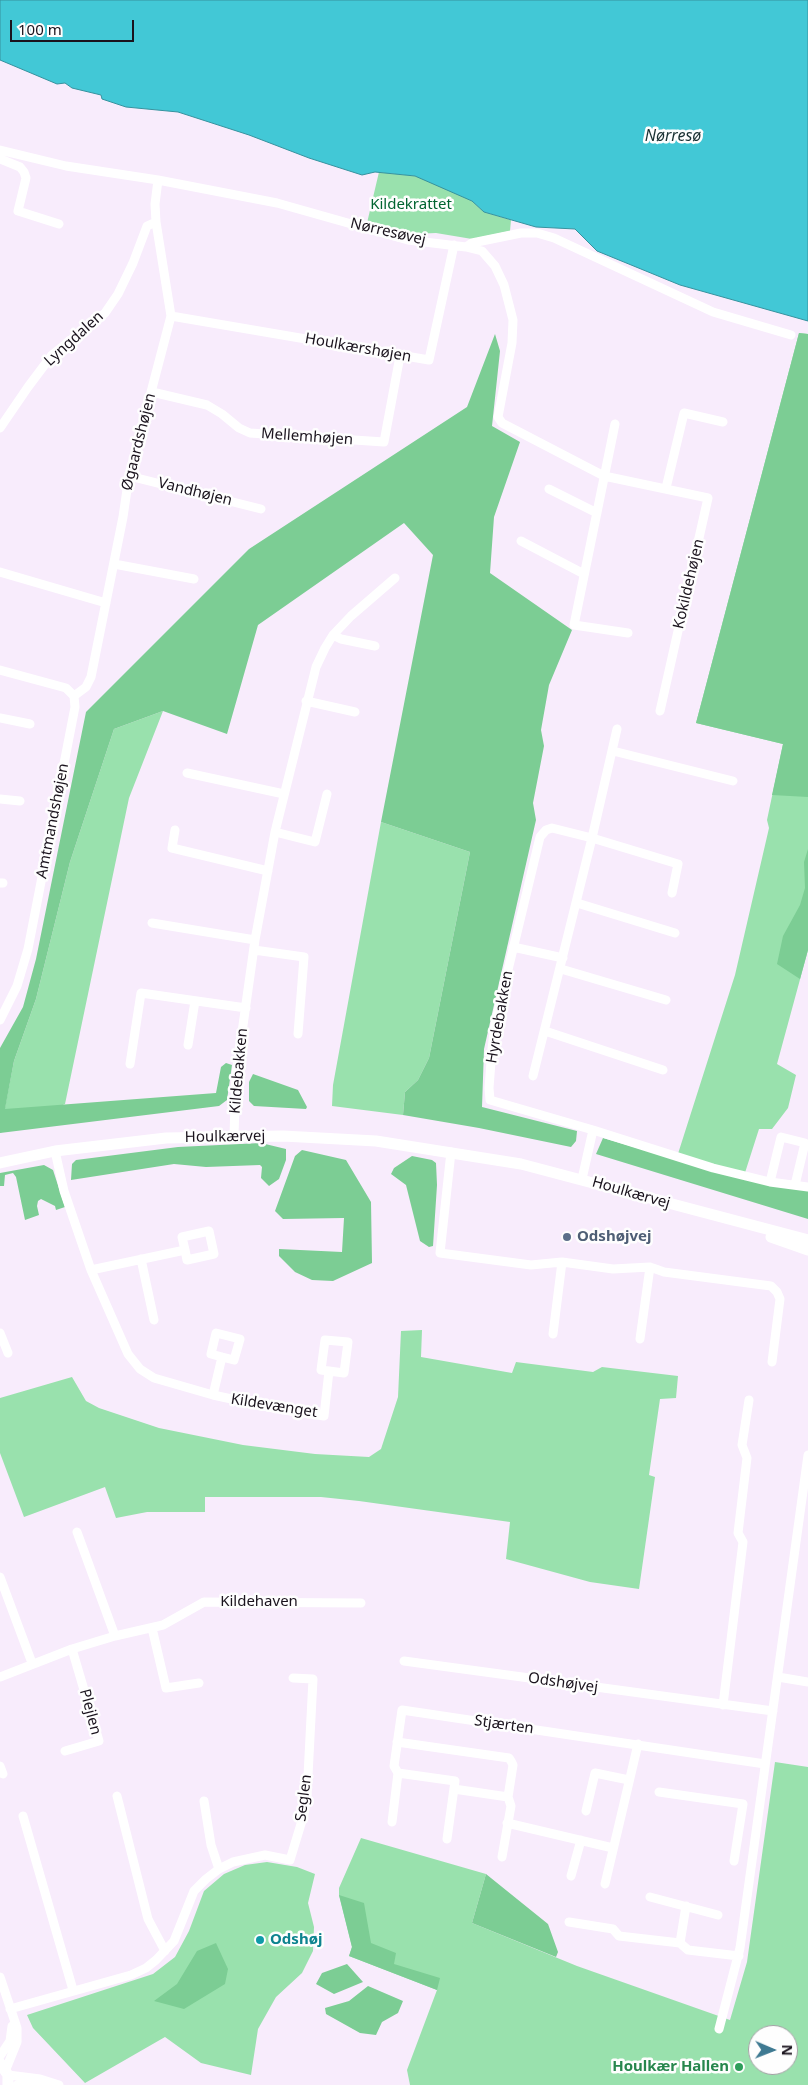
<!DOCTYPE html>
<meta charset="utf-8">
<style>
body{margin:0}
#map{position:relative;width:808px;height:2085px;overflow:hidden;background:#f8ecfc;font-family:"Noto Sans",sans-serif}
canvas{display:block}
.north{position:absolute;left:748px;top:2025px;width:50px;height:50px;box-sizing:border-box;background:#fefefe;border:1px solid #a3a0a4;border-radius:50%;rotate:91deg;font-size:14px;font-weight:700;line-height:20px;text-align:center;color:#1a131d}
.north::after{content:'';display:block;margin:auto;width:18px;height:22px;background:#3f7a92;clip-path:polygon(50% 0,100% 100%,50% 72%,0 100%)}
.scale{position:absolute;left:10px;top:20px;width:124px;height:22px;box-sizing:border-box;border:2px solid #1a131d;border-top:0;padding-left:6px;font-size:15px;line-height:18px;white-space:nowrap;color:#1a131d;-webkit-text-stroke:4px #fefefe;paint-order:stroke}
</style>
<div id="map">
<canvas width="808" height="2085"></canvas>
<div class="north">N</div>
<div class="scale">100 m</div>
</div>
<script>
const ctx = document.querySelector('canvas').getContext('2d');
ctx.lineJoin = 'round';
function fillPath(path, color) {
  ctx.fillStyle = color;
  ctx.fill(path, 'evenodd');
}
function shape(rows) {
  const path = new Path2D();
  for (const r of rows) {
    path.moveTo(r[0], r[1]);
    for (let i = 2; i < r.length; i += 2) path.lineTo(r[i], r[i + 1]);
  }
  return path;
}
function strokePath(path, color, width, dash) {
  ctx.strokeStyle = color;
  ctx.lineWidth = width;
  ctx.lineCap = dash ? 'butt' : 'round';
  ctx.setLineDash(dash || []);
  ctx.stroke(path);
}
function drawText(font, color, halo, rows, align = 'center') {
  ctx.font = font + ' "Noto Sans",sans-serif';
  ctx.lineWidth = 5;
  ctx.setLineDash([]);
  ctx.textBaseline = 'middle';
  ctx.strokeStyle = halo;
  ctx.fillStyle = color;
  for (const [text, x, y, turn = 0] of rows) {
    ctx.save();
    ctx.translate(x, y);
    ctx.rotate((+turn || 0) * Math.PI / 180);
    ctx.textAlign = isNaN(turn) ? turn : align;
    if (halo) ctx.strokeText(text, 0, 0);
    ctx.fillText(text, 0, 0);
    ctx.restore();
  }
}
fillPath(shape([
 [379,172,415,176,430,181,472,201,484,212,511,220,510,231,472,239,436,233,412,234,367,223],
 [799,333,808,334,808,950,777,1064,796,1075,788,1108,772,1129,759,1129,743,1179,676,1160,735,975,769,828,767,820,783,744,696,723],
 [163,711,129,798,65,1104,0,1133,14,1061,36,999,70,862,114,729],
 [381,822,470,852,429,1058,418,1080,405,1092,403,1115,332,1106,333,1085],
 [422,1330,421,1357,512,1373,516,1362,593,1372,602,1367,678,1376,676,1398,660,1399,649,1475,655,1477,639,1589,590,1582,506,1559,510,1522,359,1501,321,1497,205,1497,205,1512,147,1512,116,1518,105,1487,24,1517,0,1453,0,1398,72,1377,86,1401,99,1408,159,1428,243,1445,315,1454,369,1457,381,1449,398,1397,401,1331],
 [775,1762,808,1767,808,2085,410,2085,407,2070,437,1990,349,1956,352,1947,339,1895,339,1888,361,1838,486,1874,472,1923,577,1966,730,2020,747,1962],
 [758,2035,788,2035,788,2065,758,2065],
 [267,1862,297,1867,315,1874,308,1903,314,1927,313,1951,302,1973,276,1997,258,2029,251,2075,201,2063,165,2037,85,2083,33,2028,27,2015,153,1974,175,1957,189,1931,204,1891,224,1874,245,1865]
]), '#99e1ad');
fillPath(shape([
 [799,333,808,334,808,797,772,795,783,744,696,723],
 [495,334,500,351,492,426,520,442,494,517,490,573,572,630,549,685,541,730,544,746,533,803,536,820,484,1049,482,1107,577,1131,576,1141,571,1147,479,1128,403,1115,405,1092,418,1080,429,1058,470,852,381,822,433,555,404,523,258,625,227,734,163,711,114,729,70,862,36,999,14,1061,5,1109,216,1093,221,1067,226,1063,232,1065,227,1100,219,1106,0,1133,0,1048,23,1007,36,959,86,712,249,549,467,407],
 [808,849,808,950,800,979,777,964,783,936,800,905,805,888,804,862],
 [253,1074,298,1090,307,1107,306,1109,254,1106,249,1101,249,1082],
 [603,1138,743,1179,808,1191,808,1219,596,1154],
 [261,1143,286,1149,286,1160,279,1179,269,1186,261,1178,262,1167,260,1165,206,1167,174,1164,71,1180,72,1164,76,1160,178,1147],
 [302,1150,346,1160,371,1202,372,1263,333,1281,312,1280,295,1272,279,1256,279,1249,342,1252,344,1218,283,1219,275,1211,295,1156],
 [412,1156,432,1160,436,1163,437,1185,433,1246,429,1247,420,1241,406,1185,391,1174,394,1168],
 [44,1165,53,1170,65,1207,56,1210,55,1206,41,1199,38,1201,37,1206,39,1215,25,1220,16,1177,13,1173,5,1175,4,1186,0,1186,0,1173],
 [486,1874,548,1924,558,1952,556,1957,472,1923],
 [339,1895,364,1903,371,1943,396,1953,394,1964,440,1978,437,1990,349,1956,352,1947],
 [216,1943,228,1969,225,1984,184,2009,154,2001,177,1984,197,1951],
 [347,1964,363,1982,334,1994,316,1984,322,1973],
 [368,1986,403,2001,398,2013,382,2022,376,2035,360,2033,326,2014,325,2008,349,2001]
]), '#7ccd94');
const water = shape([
 [0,0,808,0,808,321,680,285,597,251,575,229,536,227,484,212,472,201,415,176,375,172,362,175,309,158,249,135,178,112,126,107,102,99,101,95,72,88,65,83,57,84,0,60,0,0]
]);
fillPath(water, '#42c8d6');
strokePath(water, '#36929e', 1);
strokePath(shape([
 [0,150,66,166,158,180,277,203,408,240,466,247,472,243,521,233,537,233,554,238,713,312,791,335],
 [0,159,20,167,24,172,26,178,18,211,59,224],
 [466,247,482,251,495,266,504,285,513,320,512,343,498,417,502,423,604,476,708,498,660,711],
 [171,316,429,360,454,245],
 [152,392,207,405,222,414,239,428,250,433,384,442,400,356],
 [615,424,574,625,628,633],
 [0,428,28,387,52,355,105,313,118,294,133,263,147,226,156,222],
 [129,476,261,509],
 [666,488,684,413,723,422],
 [549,489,597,513],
 [521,541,584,574],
 [114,564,194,579],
 [0,572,106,603],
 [333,635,341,639,375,646],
 [0,670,66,688,74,696,75,707,28,949,17,986,0,1020],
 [74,696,86,687,91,677,123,517,129,476,171,316,156,222,155,204,158,180],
 [306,701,355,712],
 [0,718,30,724],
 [613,751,733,781],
 [187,773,284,794],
 [0,799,20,801],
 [175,830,172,848,268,871],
 [275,832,315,842,327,794],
 [0,883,3,883],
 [577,903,675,933],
 [152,923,255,940],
 [513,947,563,958],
 [254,950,304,957,298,1034],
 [561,969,666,1000],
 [545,1031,663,1070],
 [188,1045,195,1001],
 [130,1064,141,993,246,1008],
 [533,1076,592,838,678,864,672,893],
 [593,1130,713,1168,770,1182,808,1187],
 [234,1135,236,1075,255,940,275,832,316,667,325,648,333,635,351,616,395,578],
 [55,1151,64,1191,91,1270,128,1354,140,1369,154,1378,213,1395,278,1409,324,1416,329,1371,321,1370,325,1340,348,1342,344,1373,329,1371],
 [451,1152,440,1253,531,1265,562,1262,613,1269,650,1267,664,1272,771,1286,777,1292,780,1299,772,1362],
 [582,1179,593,1130,490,1100,489,1088,492,1049,495,1024,540,837,546,830,552,828,592,838,617,729],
 [770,1182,781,1137,805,1143,795,1185],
 [141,1259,154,1320],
 [91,1270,185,1250,187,1260,214,1254,209,1231,182,1237,185,1250],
 [0,1333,8,1353],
 [553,1334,562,1262],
 [640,1339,650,1267],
 [213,1395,222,1357,234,1360,240,1339,216,1333,211,1354,222,1357],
 [77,1532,115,1636],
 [0,1577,32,1663],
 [152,1628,166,1688,199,1683],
 [404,1661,773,1711],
 [0,1677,72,1649,115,1636,163,1625,204,1602,361,1603],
 [778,1677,808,1682],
 [723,1705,743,1542,738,1533,747,1458,742,1445,749,1400],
 [397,1742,509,1758,511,1761,513,1765,508,1797,511,1806,502,1857],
 [65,1751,99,1741,72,1649],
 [0,1766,3,1774],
 [398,1773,455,1781,447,1839],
 [454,1789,508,1797],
 [659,1792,743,1804,734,1861],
 [117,1796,148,1919,165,1951],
 [204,1801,211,1845,219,1869],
 [586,1811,595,1773,629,1780],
 [23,1816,73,1990],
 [392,1822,398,1773,394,1766,402,1710,765,1764],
 [507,1823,613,1848],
 [571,1876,581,1840],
 [605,1884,638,1744],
 [650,1897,718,1915],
 [569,1922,613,1929,619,1936,680,1943,688,1950,739,1956],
 [680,1943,686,1906],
 [0,1977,17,2028,17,2042,6,2069],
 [10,2009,131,1975,146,1968,156,1960,174,1941,194,1891,206,1879,219,1869,233,1862,265,1855,290,1860,304,1814,307,1795,313,1679,293,1678],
 [719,2029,740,1948,808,1455],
 [0,2056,10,2041,12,2026],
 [8,2075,40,2079,59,2085],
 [17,2085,44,2083]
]), '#fff', 9);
strokePath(shape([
 [0,1163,55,1151,166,1138,283,1136,376,1141,521,1164,808,1240],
 [771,1237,808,1250],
 [0,2063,8,2075,8,2085]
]), '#fff', 11);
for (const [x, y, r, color] of [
 [567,1237,5,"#5c6f8a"],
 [260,1940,5,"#0f9aa8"],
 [739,2067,5,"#2e9e5b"]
]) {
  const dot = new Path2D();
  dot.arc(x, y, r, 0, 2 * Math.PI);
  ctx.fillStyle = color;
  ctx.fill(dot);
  strokePath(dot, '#fefefe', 2);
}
drawText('15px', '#006431', '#fefefe', [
 ["Kildekrattet",411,205]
]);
drawText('15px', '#1a131d', '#fefefe', [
 ["Nørresøvej",388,232,13],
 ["Lyngdalen",74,339,-42],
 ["Houlkærshøjen",358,348,10],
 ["Mellemhøjen",307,437,4],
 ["Øgaardshøjen",139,442,-76],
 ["Vandhøjen",195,492,14],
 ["Kokildehøjen",689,584,-77],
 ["Amtmandshøjen",53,821,-79],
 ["Hyrdebakken",500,1017,-80],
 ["Kildebakken",239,1071,-85],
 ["Houlkærvej",225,1137,-1],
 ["Houlkærvej",631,1193,16],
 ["Kildevænget",274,1406,9],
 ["Kildehaven",259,1602],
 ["Odshøjvej",563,1683,8],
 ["Plejlen",90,1712,75],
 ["Stjærten",504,1725,8],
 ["Seglen",304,1798,-83]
]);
drawText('bold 15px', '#4e5e75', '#fefefe', [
 ["Odshøjvej",577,1237]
], 'left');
drawText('bold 15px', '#0d838f', '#fefefe', [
 ["Odshøj",270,1940]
], 'left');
drawText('bold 15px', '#27864d', '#fefefe', [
 ["Houlkær Hallen",729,2067]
], 'right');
drawText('italic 16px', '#193032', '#fefefe', [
 ["Nørresø",673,136]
]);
</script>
